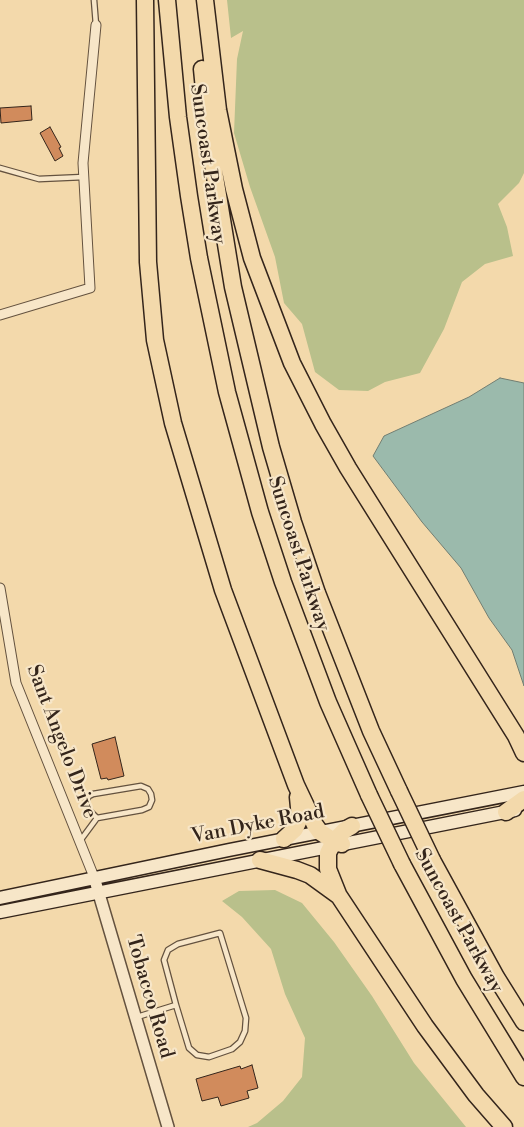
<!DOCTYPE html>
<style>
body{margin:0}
canvas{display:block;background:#f3d9ab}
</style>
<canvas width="524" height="1127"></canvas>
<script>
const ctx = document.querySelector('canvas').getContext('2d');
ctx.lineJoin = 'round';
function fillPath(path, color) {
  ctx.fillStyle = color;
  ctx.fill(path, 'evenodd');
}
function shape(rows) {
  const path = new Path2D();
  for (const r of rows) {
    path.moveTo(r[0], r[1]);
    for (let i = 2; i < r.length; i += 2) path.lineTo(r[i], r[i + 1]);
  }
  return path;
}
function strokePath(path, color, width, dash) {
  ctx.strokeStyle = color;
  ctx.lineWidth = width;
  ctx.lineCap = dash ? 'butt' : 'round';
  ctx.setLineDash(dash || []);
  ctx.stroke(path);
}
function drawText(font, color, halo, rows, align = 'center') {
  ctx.font = font + ' "Libre Bodoni",serif';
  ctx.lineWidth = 4.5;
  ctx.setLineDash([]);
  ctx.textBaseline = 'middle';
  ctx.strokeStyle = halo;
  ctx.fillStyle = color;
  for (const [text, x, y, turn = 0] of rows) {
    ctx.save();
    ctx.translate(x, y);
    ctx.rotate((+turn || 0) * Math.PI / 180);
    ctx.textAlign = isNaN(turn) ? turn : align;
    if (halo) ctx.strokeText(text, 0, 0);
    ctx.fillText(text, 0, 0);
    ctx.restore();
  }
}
fillPath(shape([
 [227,0,524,0,524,173,519,183,498,204,507,227,513,256,485,264,462,282,444,329,420,373,385,382,368,391,339,390,315,372,302,324,284,303,275,257,250,187,234,133,237,59,243,31,231,38],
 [275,890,302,903,334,942,372,996,414,1063,466,1127,248,1127,257,1123,283,1101,302,1077,305,1038,285,994,271,949,242,917,222,901,239,891]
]), '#b9c08b');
const water = shape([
 [500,378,524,383,524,686,512,650,489,618,461,568,422,522,373,456,384,436,469,397,500,378]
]);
fillPath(water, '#9bbaac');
strokePath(water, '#727e72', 1);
const building = shape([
 [31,106,32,120,1,123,0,108,31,106],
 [50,127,61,147,59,148,63,156,55,161,40,133,50,127],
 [115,737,124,776,108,780,107,778,101,779,92,744,115,737],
 [252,1065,258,1088,247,1091,249,1098,221,1106,218,1097,202,1101,196,1079,240,1066,241,1069,252,1065]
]);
fillPath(building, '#d18b5c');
strokePath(building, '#34251b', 1);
const service = shape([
 [94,0,96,25],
 [0,168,39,179,84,177],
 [80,841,97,818,142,810,149,807,152,800,151,794,148,789,141,786,93,794,89,796,86,801,89,810,97,818],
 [137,1017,176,1005,164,960,168,950,178,944,220,933,246,1018,245,1031,240,1042,232,1049,209,1057,197,1055,189,1048,176,1005]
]);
const minor = shape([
 [0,315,90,288,83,163,96,25],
 [0,588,16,683,94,877]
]);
const tertiary = shape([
 [94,877,168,1127]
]);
const secondary = shape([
 [0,898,229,850,524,792],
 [0,912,515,810]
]);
const motorway = shape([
 [145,0,148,262,155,340,173,423,223,590,296,785,315,825,320,832,334,841,342,844],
 [167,0,178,117,189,196,199,258,227,392,260,512,283,582,328,702,369,795],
 [205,0,218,110,234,189,252,258,292,363,323,424,348,468,516,736,524,753],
 [202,69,209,140,233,287,271,447,293,522,317,593,371,731,399,791],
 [506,812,524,799],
 [284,839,295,829,300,818,298,797],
 [260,860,297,870,310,875,339,896,425,1026,476,1095,504,1127],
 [432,860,496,977,524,1022],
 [402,864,464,979,524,1077],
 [338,894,328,869,328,853,334,841,345,830,352,826]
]);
strokePath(service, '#64523f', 7);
strokePath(minor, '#64523f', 11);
strokePath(tertiary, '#64523f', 14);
strokePath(secondary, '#34251b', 15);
strokePath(motorway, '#34251b', 19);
strokePath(service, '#f7e6c8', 4.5);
strokePath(minor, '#f7e6c8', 9);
strokePath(tertiary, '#f7e6c8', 11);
strokePath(secondary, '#f7e6c8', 12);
strokePath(motorway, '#f3d9ab', 16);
const motorwayBridge = shape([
 [399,791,432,860],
 [369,795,402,864]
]);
strokePath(motorwayBridge, '#34251b', 19, []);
strokePath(motorwayBridge, '#f3d9ab', 16);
drawText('20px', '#34251b', '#f7e6c8', [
 ["Suncoast Parkway",207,164,82],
 ["Suncoast Parkway",298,554,72],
 ["Sant Angelo Drive",61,742,69],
 ["Van Dyke Road",258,825,-11],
 ["Suncoast Parkway",458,921,61],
 ["Tobacco Road",149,997,74]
]);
</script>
